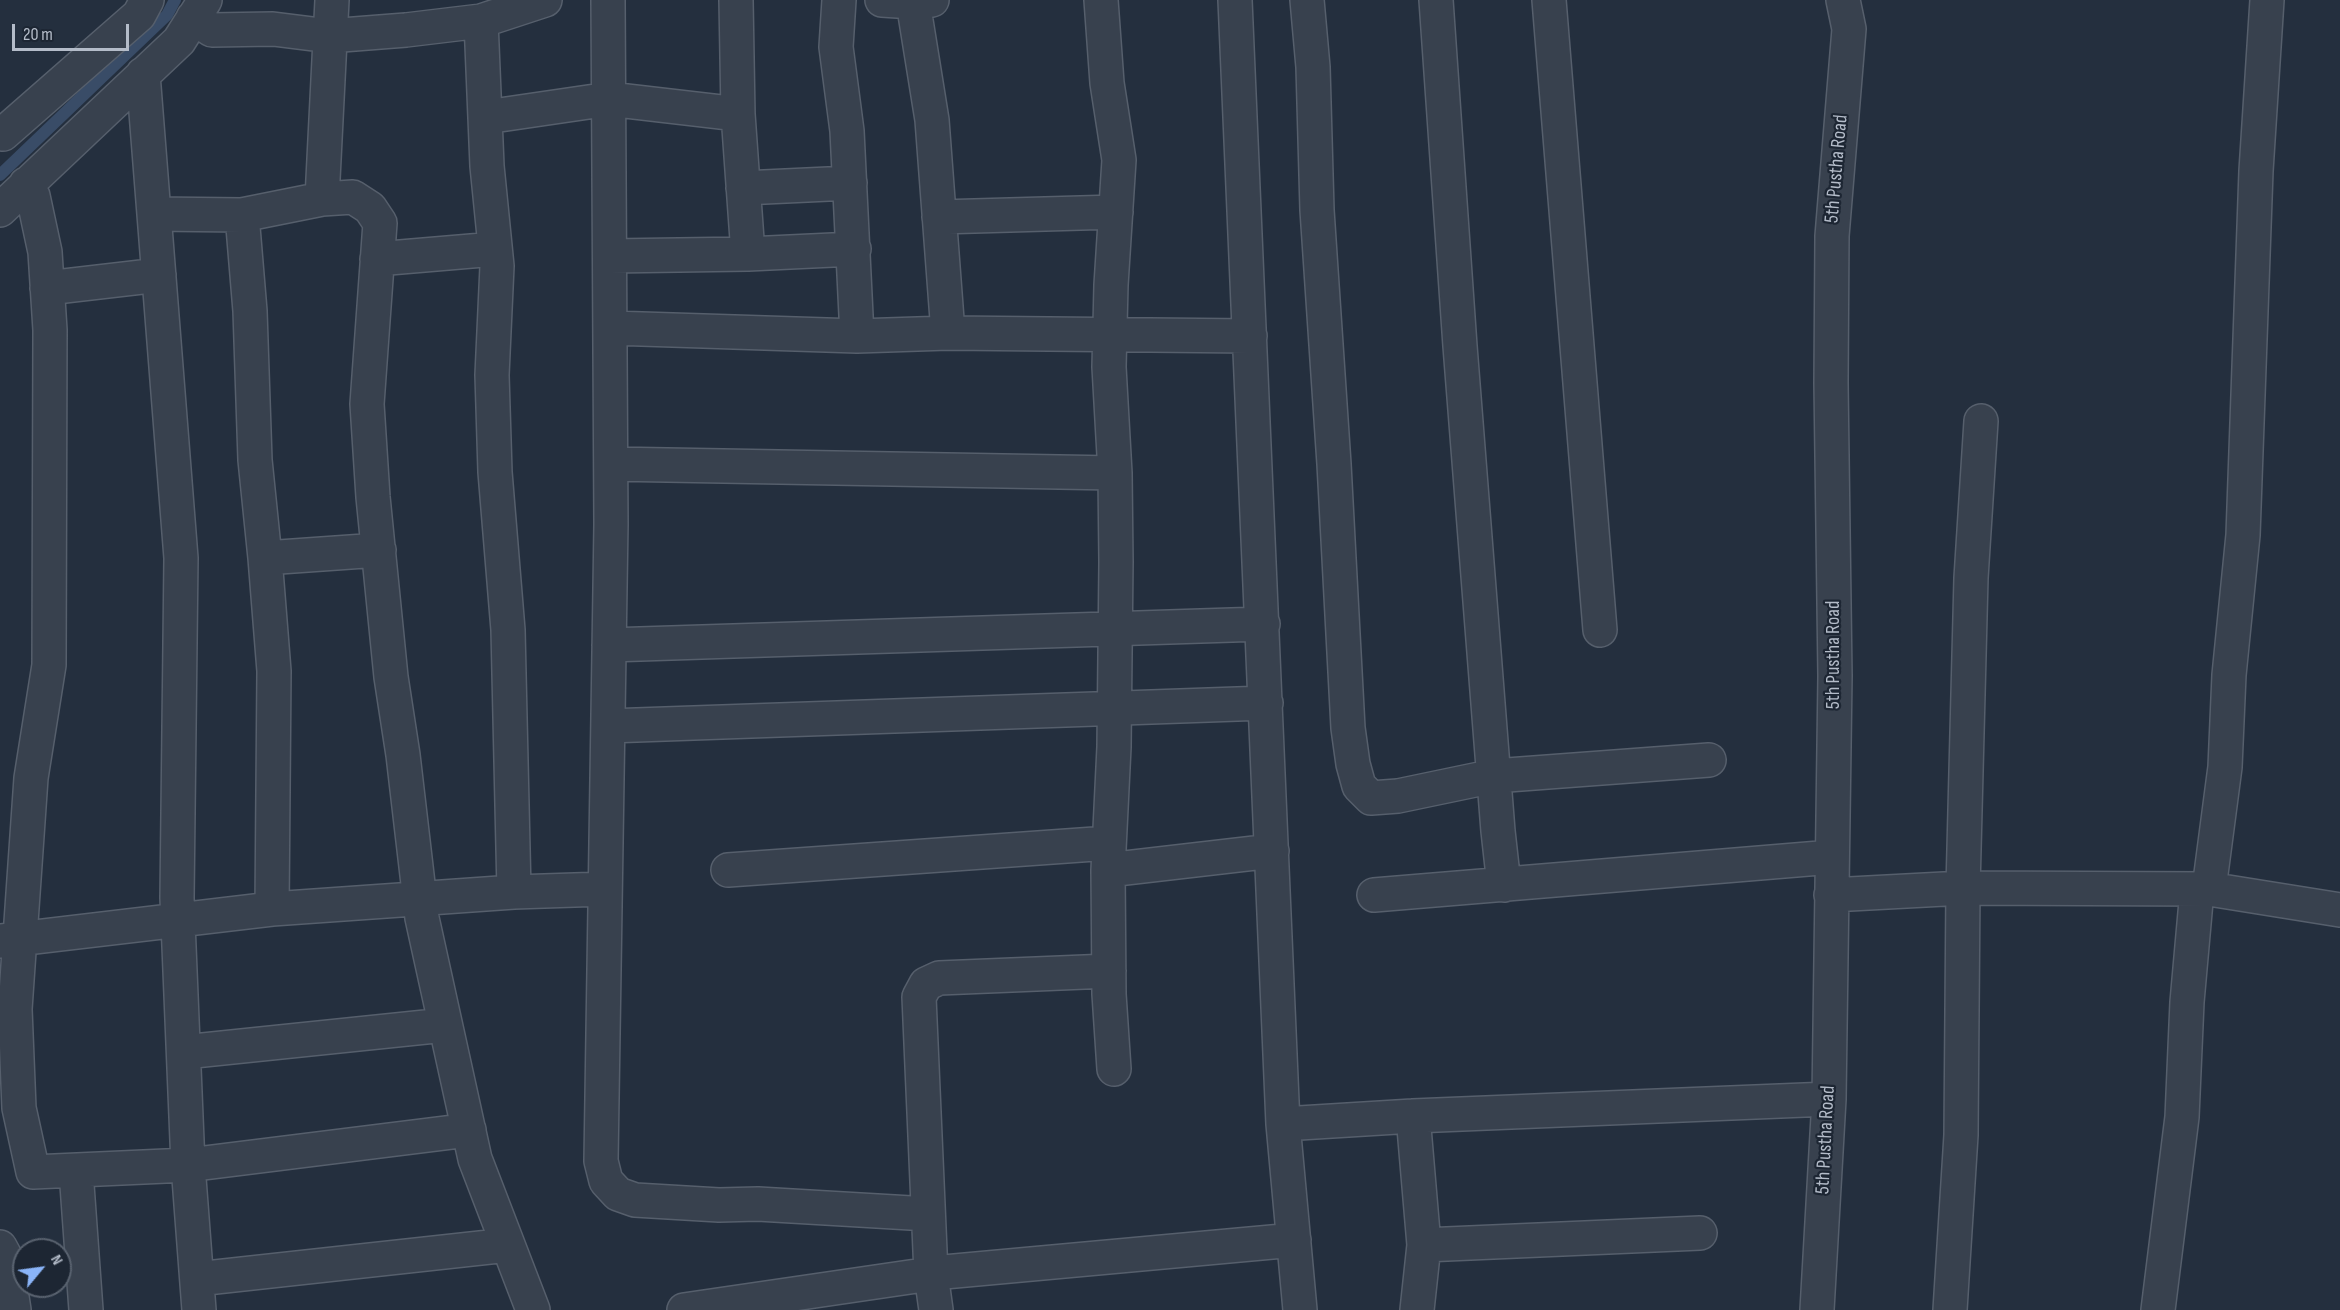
<!DOCTYPE html>
<style>
body{margin:0}
#map{position:relative;width:2340px;height:1310px;overflow:hidden;background:#242f3e;font-family:"Sofia Sans Condensed",sans-serif}
canvas{display:block}
.north{position:absolute;left:12px;top:1238px;width:60px;height:60px;box-sizing:border-box;background:#1d2633;border:2px solid #59626f;border-radius:50%;rotate:61deg;font-size:16px;font-weight:700;line-height:24px;text-align:center;color:#b4bcc9}
.north::after{content:'';display:block;margin:auto;width:21px;height:27px;background:#8ab4f8;clip-path:polygon(50% 0,100% 100%,50% 72%,0 100%)}
.scale{position:absolute;left:12px;top:24px;width:117px;height:27px;box-sizing:border-box;border:3px solid #b4bcc9;border-top:0;padding-left:8px;font-size:18px;line-height:21px;white-space:nowrap;color:#b4bcc9;-webkit-text-stroke:4px #1d2633;paint-order:stroke}
</style>
<div id="map">
<canvas width="2340" height="1310"></canvas>
<div class="north">N</div>
<div class="scale">20 m</div>
</div>
<script>
const ctx = document.querySelector('canvas').getContext('2d');
ctx.lineJoin = 'round';
function shape(rows) {
  const path = new Path2D();
  for (const r of rows) {
    path.moveTo(r[0], r[1]);
    for (let i = 2; i < r.length; i += 2) path.lineTo(r[i], r[i + 1]);
  }
  return path;
}
function strokePath(path, color, width, dash) {
  ctx.strokeStyle = color;
  ctx.lineWidth = width;
  ctx.lineCap = dash ? 'butt' : 'round';
  ctx.setLineDash(dash || []);
  ctx.stroke(path);
}
function drawText(font, color, halo, rows, align = 'center') {
  ctx.font = font + ' "Sofia Sans Condensed",sans-serif';
  ctx.lineWidth = 4.5;
  ctx.setLineDash([]);
  ctx.textBaseline = 'middle';
  ctx.strokeStyle = halo;
  ctx.fillStyle = color;
  for (const [text, x, y, turn = 0] of rows) {
    ctx.save();
    ctx.translate(x, y);
    ctx.rotate((+turn || 0) * Math.PI / 180);
    ctx.textAlign = isNaN(turn) ? turn : align;
    if (halo) ctx.strokeText(text, 0, 0);
    ctx.fillText(text, 0, 0);
    ctx.restore();
  }
}
strokePath(shape([
 [0,175,167,15,175,0]
]), '#394c67', 12);
const minor = shape([
 [608,0,611,524,601,1161,606,1181,618,1194,635,1200,719,1205,758,1204,928,1214],
 [839,0,836,47,847,131,857,336],
 [882,0,913,2,932,0],
 [1101,0,1107,83,1119,160,1111,285,1109,367,1115,473,1116,562,1114,747,1108,870,1109,994,1114,1069],
 [1235,0,1283,1124,1300,1310],
 [1307,0,1313,67,1317,210,1334,464,1348,728,1353,764,1359,786,1371,798,1398,796,1494,776,1709,760],
 [1436,0,1460,346,1498,831,1504,885],
 [1549,0,1600,630],
 [913,2,932,120,948,333],
 [193,18,212,30,273,29,329,36,406,30,481,21,545,0],
 [481,21,487,166,497,266,492,375,495,472,508,630,514,892],
 [143,74,181,558,177,898,188,1165,199,1310],
 [738,114,748,254,854,249],
 [486,117,609,99,738,114,736,0],
 [3,134,139,15,147,0],
 [26,184,33,196,45,252,50,330,49,665,31,778,15,1009,19,1108,33,1172,188,1165,469,1130],
 [743,188,850,183],
 [322,199,332,0],
 [0,210,179,41,205,0],
 [154,214,242,215,322,199,353,197,370,208,380,223,367,404,373,497,391,677,403,755,422,918,475,1159,533,1310],
 [242,215,250,311,255,460,265,558,274,671,272,909],
 [939,217,1116,212],
 [610,256,748,254],
 [377,259,495,249],
 [47,288,159,275],
 [611,328,857,336,948,333,1250,336],
 [611,464,1115,473],
 [265,558,379,550],
 [609,645,1263,624],
 [608,726,1266,703],
 [728,870,1109,843],
 [1108,870,1272,851],
 [2209,889,2225,767,2229,675,2243,535,2256,171,2267,0],
 [1374,895,1832,857],
 [1831,895,1963,888,2209,889,2340,910],
 [0,941,272,909,514,892,605,889],
 [184,1052,445,1025],
 [1413,1116,1424,1245,1417,1310],
 [1283,1124,1413,1116,1829,1099],
 [76,1171,86,1310],
 [1424,1245,1700,1233],
 [0,1247,6,1258,14,1310],
 [197,1279,508,1245],
 [684,1310,944,1272,1294,1240],
 [936,1310,931,1274,919,997,926,984,939,978,1109,971],
 [1817,1310,1829,1099,1835,676,1831,383,1832,236,1849,29,1843,0],
 [1950,1310,1961,1135,1963,888,1971,578,1981,421],
 [2158,1310,2182,1117,2187,1002,2197,890]
]);
strokePath(minor, '#565f6c', 36);
strokePath(minor, '#38414e', 33);
drawText('20px', '#b4bcc9', '#1d2633', [
 ["5th Pustha Road",1837,169,-85],
 ["5th Pustha Road",1834,655,-90],
 ["5th Pustha Road",1826,1140,-87]
]);
</script>
